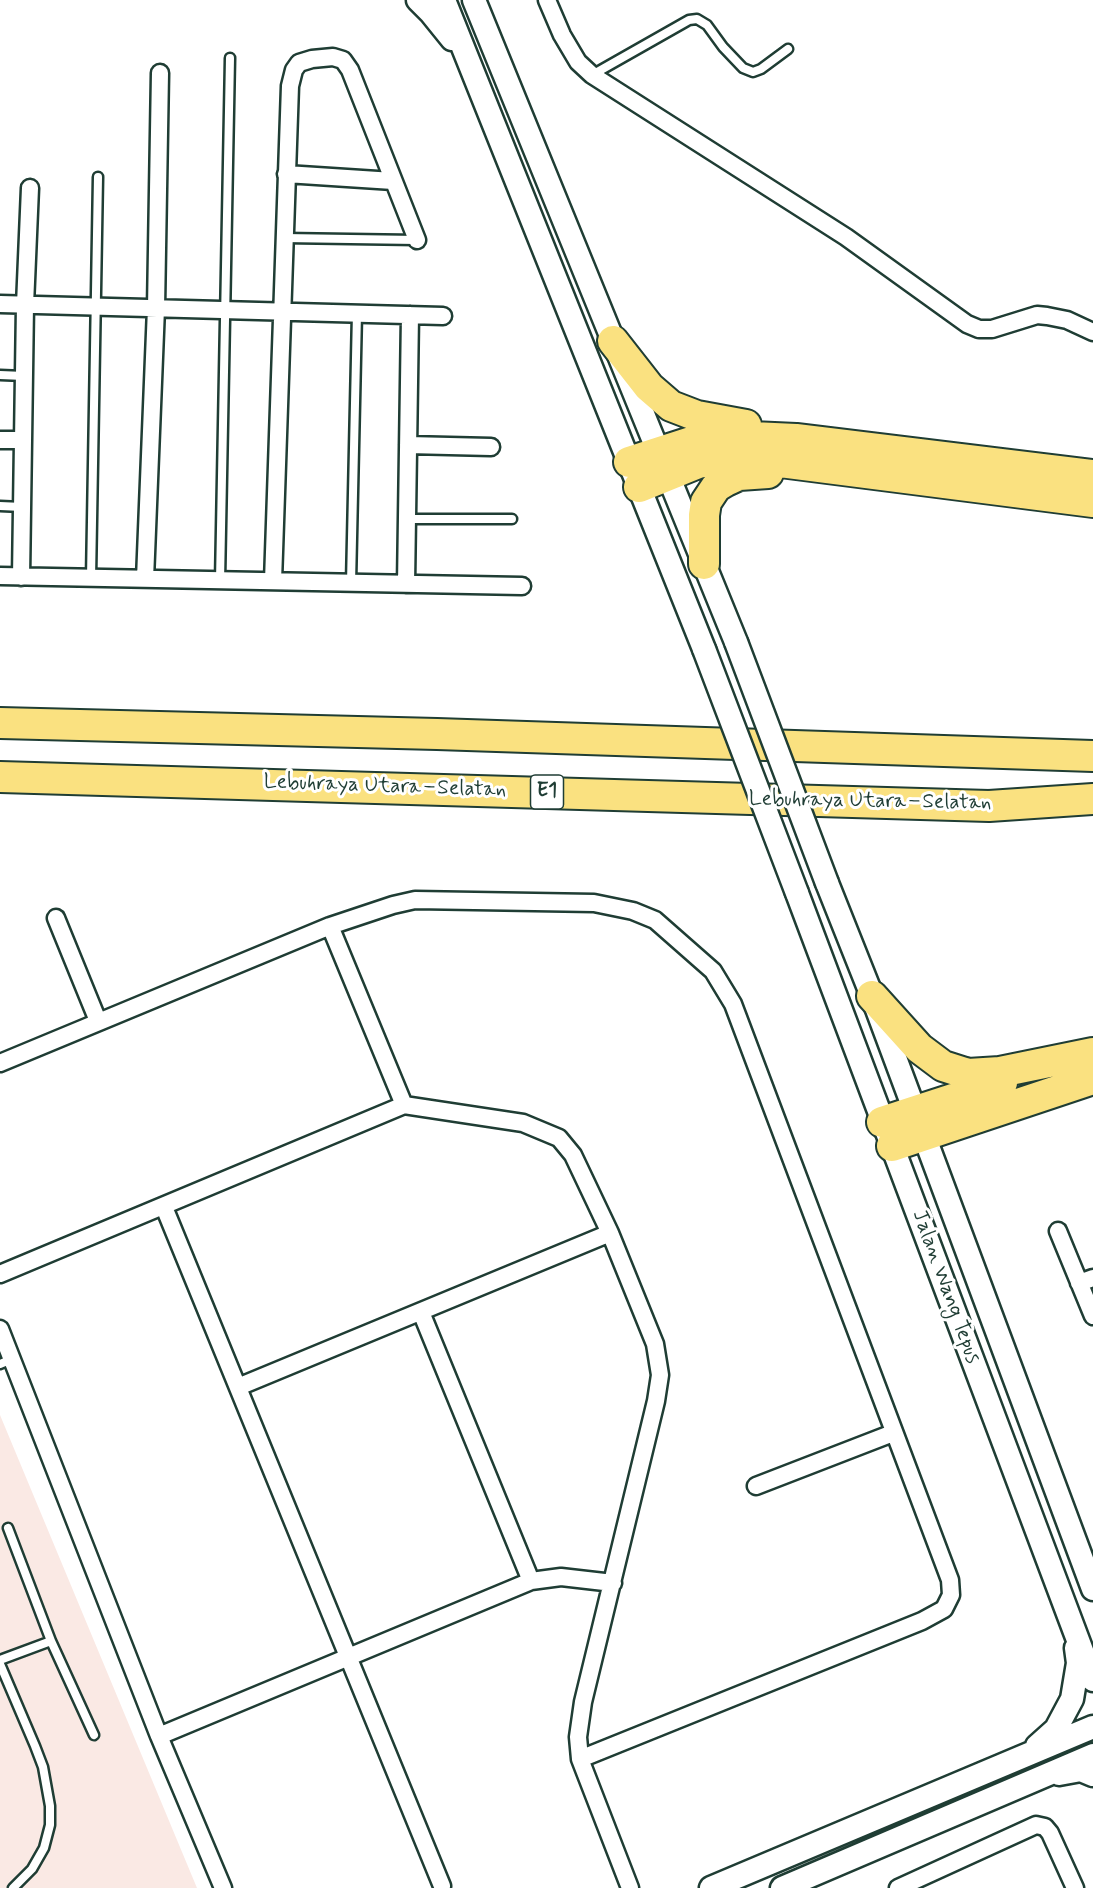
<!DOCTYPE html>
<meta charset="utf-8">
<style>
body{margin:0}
canvas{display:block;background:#fff}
</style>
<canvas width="1093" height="1888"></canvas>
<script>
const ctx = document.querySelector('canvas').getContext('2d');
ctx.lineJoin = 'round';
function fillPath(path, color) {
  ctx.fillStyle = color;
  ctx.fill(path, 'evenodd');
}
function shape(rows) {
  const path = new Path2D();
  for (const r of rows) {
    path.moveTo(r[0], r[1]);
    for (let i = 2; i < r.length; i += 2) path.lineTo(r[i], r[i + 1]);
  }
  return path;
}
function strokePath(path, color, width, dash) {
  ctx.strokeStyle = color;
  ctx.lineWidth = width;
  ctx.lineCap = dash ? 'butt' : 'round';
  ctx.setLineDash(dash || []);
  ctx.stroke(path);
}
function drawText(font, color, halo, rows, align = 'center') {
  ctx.font = font + ' Mynerve,sans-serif';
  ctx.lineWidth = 6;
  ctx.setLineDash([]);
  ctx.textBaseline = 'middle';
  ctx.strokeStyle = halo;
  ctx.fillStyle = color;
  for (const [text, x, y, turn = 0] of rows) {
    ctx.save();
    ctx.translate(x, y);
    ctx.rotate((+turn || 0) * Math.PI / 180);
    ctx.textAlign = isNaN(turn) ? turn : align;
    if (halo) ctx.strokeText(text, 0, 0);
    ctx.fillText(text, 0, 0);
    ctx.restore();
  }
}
fillPath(shape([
 [0,1415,197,1888,0,1888]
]), '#fae9e4');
const lane = shape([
 [592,75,689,20,697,19,707,25,723,47,743,68,753,72,761,69,788,49],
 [284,238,417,240],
 [0,375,24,376],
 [0,506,22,507],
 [407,519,512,519],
 [91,578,98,177],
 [220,581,230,58],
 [351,583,357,313],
 [0,1364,12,1359],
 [8,1528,51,1641,94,1735],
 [0,1660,51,1641],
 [0,1664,35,1746,43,1767,50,1806,50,1825,44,1848,32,1869,13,1888]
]);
const street = shape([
 [547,0,562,35,578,62,592,75,846,237,967,324,979,329,992,329,1037,315,1047,316,1067,320,1093,332],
 [286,174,393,181],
 [0,304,443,316],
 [0,440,23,440],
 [408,445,491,447],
 [0,576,522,586],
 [21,577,25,305,30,188],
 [145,579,156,308,160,73],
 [273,581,290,86,294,70,299,63,312,59,333,57,343,60,350,70,417,240],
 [406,584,410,315],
 [56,918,98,1021],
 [330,926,404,1105],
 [0,1063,330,926,393,905,415,900,594,903,633,911,655,920,713,971,733,1004,950,1580,951,1595,944,1609,922,1621,580,1759],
 [164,1207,442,1886],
 [1058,1231,1093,1316],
 [0,1274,404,1105,523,1123,559,1138,573,1155,610,1233,655,1344,660,1375,656,1401,583,1702,578,1737,580,1759,630,1888],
 [1079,1283,1093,1278],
 [421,1312,531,1581],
 [0,1329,159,1736,223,1888],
 [238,1387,610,1233],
 [756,1486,893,1433],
 [159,1736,531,1581,561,1577,613,1583],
 [898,1888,1036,1825,1045,1827,1050,1833,1075,1888]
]);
const secondary = shape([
 [418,0,431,13,452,39],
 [444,0,704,649],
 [474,0,736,642],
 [827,883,872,996,1093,1589],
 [797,893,1093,1680],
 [1037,1746,1056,1729,1072,1699,1078,1663,1076,1648],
 [1059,1774,1081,1770,1093,1775],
 [711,1888,1093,1727],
 [782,1888,1093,1755]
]);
const highway = shape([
 [613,341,649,387,671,406,697,416,746,425],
 [629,462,691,442,718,437,752,437,796,439,1093,475],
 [639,487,698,463,723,458,749,458,1093,502],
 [704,564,704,515,706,502,716,487,726,481,739,475,768,473],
 [0,723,437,734,1093,756],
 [0,777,989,806,1093,799],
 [872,996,919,1048,943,1066,968,1074,1000,1072,1093,1053],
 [882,1122,1002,1083],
 [892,1146,1093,1079]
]);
strokePath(lane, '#1f3d34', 13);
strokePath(street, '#1f3d34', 21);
strokePath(secondary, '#1f3d34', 27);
strokePath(highway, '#1f3d34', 34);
strokePath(lane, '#fff', 8);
strokePath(street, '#fff', 16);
strokePath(secondary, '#fff', 22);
strokePath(highway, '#fae180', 30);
const secondaryBridge = shape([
 [736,642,827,883],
 [704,649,797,893]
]);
strokePath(secondaryBridge, '#1f3d34', 27, []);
strokePath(secondaryBridge, '#fff', 22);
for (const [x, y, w] of [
 [547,792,33]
]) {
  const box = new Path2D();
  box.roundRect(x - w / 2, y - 17, w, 34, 4.5);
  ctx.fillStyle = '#fff';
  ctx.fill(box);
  strokePath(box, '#1f3d34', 1.5);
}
drawText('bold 20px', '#1f3d34', null, [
 ["E1",547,792]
]);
drawText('21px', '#1f3d34', '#fff', [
 ["Lebuhraya Utara–Selatan",385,787,2],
 ["Lebuhraya Utara–Selatan",870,802,1],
 ["Jalan Wang Tepus",945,1287,70]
]);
</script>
